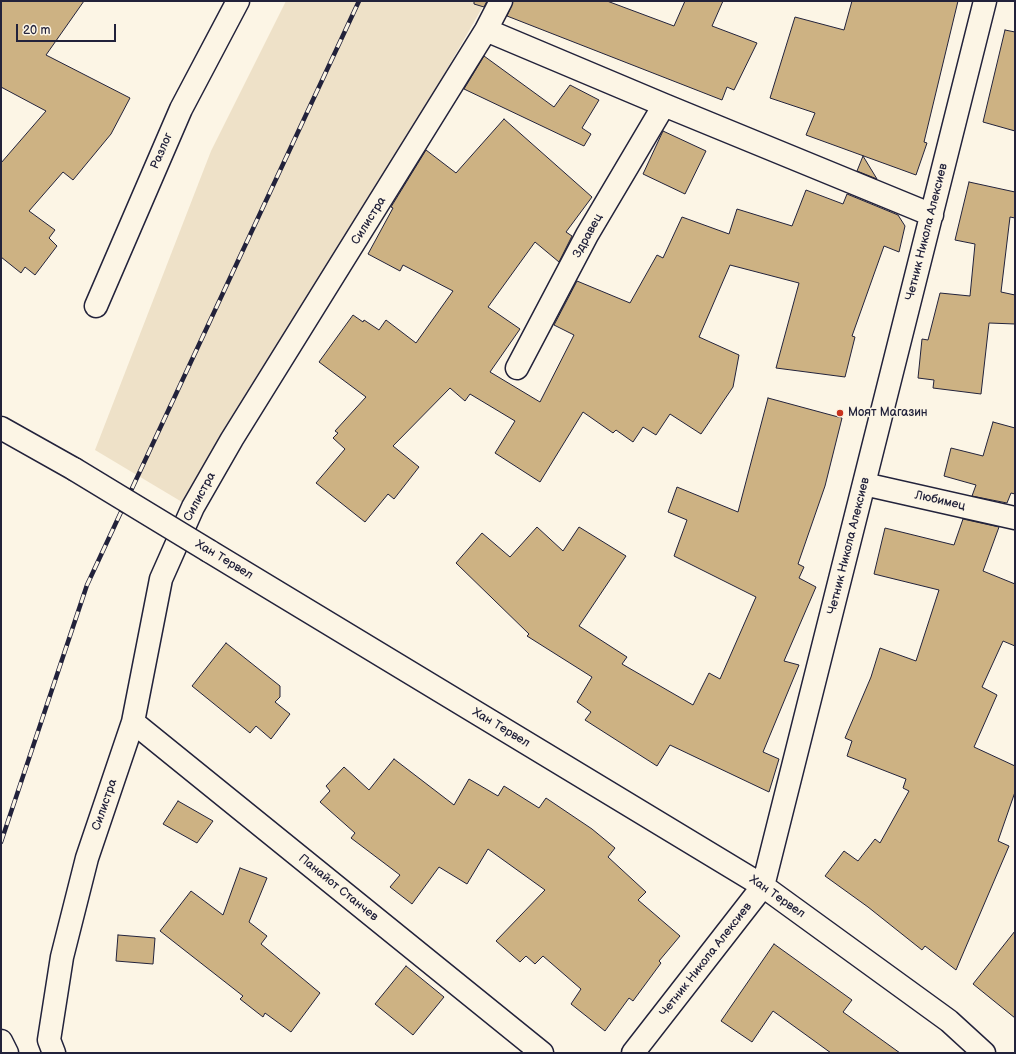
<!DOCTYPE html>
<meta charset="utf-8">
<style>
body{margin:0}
#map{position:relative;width:1016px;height:1054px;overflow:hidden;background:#fcf5e5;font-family:"Balsamiq Sans",sans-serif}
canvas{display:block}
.frame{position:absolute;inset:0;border:2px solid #22223b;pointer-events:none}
.scale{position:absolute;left:16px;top:24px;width:100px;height:18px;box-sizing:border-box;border:2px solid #22223b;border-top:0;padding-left:5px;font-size:12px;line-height:14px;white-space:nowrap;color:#22223b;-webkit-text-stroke:3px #fcf5e5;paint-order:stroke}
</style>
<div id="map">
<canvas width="1016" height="1054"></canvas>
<div class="frame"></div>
<div class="scale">20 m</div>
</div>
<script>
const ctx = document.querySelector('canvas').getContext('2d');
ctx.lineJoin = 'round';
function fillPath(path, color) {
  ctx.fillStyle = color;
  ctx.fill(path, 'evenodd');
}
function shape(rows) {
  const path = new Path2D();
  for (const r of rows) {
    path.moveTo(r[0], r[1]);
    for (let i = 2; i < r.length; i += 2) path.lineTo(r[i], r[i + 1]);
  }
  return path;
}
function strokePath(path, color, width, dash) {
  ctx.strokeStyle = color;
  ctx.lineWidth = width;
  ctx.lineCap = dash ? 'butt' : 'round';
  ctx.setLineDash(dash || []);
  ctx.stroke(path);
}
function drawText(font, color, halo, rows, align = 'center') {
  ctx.font = font + ' "Balsamiq Sans",sans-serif';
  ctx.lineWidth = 3;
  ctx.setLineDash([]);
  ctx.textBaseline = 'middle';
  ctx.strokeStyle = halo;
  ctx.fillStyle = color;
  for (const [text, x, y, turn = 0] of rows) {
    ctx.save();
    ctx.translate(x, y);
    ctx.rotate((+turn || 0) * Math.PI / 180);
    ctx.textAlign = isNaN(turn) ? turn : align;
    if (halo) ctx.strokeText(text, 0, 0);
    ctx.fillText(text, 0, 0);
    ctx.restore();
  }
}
fillPath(shape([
 [286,1,486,1,434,92,182,502,95,450,211,151]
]), '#eee1c8');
const building = shape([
 [1,1,84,1,46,55,130,98,111,134,73,180,63,172,29,211,55,230,49,238,57,246,35,275,25,267,21,273,1,257,1,163,46,111,1,87,1,1],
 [474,1,487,1,484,7,474,4,474,1],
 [513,1,607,1,674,26,685,1,723,1,712,26,757,43,734,90,727,87,722,100,507,16,513,1],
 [852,1,958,1,924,142,927,143,916,175,806,135,815,113,770,98,795,17,844,30,852,1],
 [1005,30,1015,32,1015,131,983,122,1005,30],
 [484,56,554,107,570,85,599,100,582,128,591,134,584,146,464,89,484,56],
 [504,119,592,197,566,232,572,236,559,262,535,242,488,307,520,329,490,372,540,402,574,335,554,325,577,281,630,303,657,255,663,258,682,217,729,234,737,209,792,226,806,190,843,204,847,194,898,215,905,226,899,252,884,246,852,336,855,337,845,377,776,368,799,283,730,265,699,337,739,355,733,387,701,434,670,414,656,435,643,427,633,442,616,430,613,433,583,412,540,482,495,453,515,421,470,394,465,401,450,388,393,446,419,467,394,499,388,494,365,522,316,483,345,449,333,438,338,433,335,431,366,397,319,362,353,315,363,322,364,320,379,330,386,320,416,343,453,291,403,265,400,271,368,254,393,208,391,207,426,150,456,173,504,119],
 [663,131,706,151,685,194,643,174,663,131],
 [863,156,877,179,857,171,863,156],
 [969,182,1015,192,1015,218,1010,217,1001,292,1015,295,1015,324,989,323,981,394,933,388,934,380,918,378,922,339,928,340,940,293,970,296,975,244,955,240,969,182],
 [768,398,842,418,825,486,798,564,804,567,799,578,816,587,784,661,799,665,763,752,779,759,769,792,670,745,657,766,585,720,591,712,577,702,592,677,527,636,529,634,456,563,482,533,510,557,537,527,563,551,579,527,626,556,579,626,627,657,622,664,693,705,709,673,720,679,756,597,674,556,687,520,668,512,677,487,738,512,768,398],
 [993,422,1015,428,1015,494,1011,493,1007,503,972,496,976,485,944,476,951,448,983,456,993,422],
 [963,519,999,527,983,571,1015,584,1015,646,1003,641,982,687,997,695,974,747,1015,766,1015,792,998,841,1009,846,956,970,925,946,922,950,868,907,825,876,844,851,858,861,875,839,880,843,909,791,903,788,906,779,847,756,852,741,845,738,871,677,880,648,916,661,939,590,874,574,885,528,954,545,963,519],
 [226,643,280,686,280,697,275,702,290,714,271,739,256,726,250,733,192,686,226,643],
 [394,759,454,805,469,779,498,796,504,786,539,808,546,798,592,829,615,848,608,857,646,892,638,900,680,936,659,961,661,963,633,1001,629,998,605,1031,571,1004,581,989,543,956,535,964,526,956,520,962,496,941,545,890,488,849,467,884,439,867,412,904,390,887,400,875,351,838,355,833,320,802,330,791,326,786,344,767,369,790,394,759],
 [178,801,213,821,197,843,163,824,178,801],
 [240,868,267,878,249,922,267,936,261,944,320,993,291,1032,265,1013,263,1017,240,999,243,996,160,931,191,891,223,915,240,868],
 [1015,931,1015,1018,973,984,1015,931],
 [118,935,155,938,153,964,116,961,118,935],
 [774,944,852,1000,843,1012,900,1053,831,1053,773,1011,752,1042,721,1021,774,944],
 [406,966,444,997,413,1035,375,1004,406,966]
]);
fillPath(building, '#cdb283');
strokePath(building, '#22223b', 1);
const minor = shape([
 [486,30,664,105,932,215],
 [96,306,181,109,238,1],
 [517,368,587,235,664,105],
 [1,428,74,469],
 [864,484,1015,518],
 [209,551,763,886,949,1021,984,1053],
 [133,722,542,1053],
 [54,1053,49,1040,62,957,87,858,133,722,161,579,193,507,232,439,486,30,501,1],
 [633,1053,763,886,985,1]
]);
const secondary = shape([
 [1,1041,7,1053]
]);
strokePath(minor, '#22223b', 25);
strokePath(secondary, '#22223b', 25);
strokePath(minor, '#fcf5e5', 22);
strokePath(secondary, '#fcf5e5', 22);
const rail = shape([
 [1,842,87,585,359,1]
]);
strokePath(rail, '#22223b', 4.5);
strokePath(rail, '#fcf5e5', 3, [9]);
const minorBridge = shape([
 [74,469,209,551]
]);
strokePath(minorBridge, '#22223b', 25, []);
strokePath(minorBridge, '#fcf5e5', 22);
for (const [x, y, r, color] of [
 [840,413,4,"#c8321e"]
]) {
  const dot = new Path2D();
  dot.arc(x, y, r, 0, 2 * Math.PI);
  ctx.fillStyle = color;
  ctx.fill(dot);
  strokePath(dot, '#fcf5e5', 1.5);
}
drawText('12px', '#22223b', '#fcf5e5', [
 ["Разлог",162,151,-67],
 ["Силистра",369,221,-58],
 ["Четник Никола Алексиев",927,232,-76],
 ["Здравец",588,236,-61],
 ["Силистра",200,497,-62],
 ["Любимец",940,501,13],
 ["Четник Никола Алексиев",849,546,-76],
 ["Хан Тервел",224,560,31],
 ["Хан Тервел",501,728,31],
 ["Силистра",105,805,-71],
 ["Панайот Станчев",338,888,39],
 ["Хан Тервел",777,897,35],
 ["Четник Никола Алексиев",706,960,-52]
]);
drawText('12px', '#22223b', '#fcf5e5', [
 ["Моят Магазин",848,413]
], 'left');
</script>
